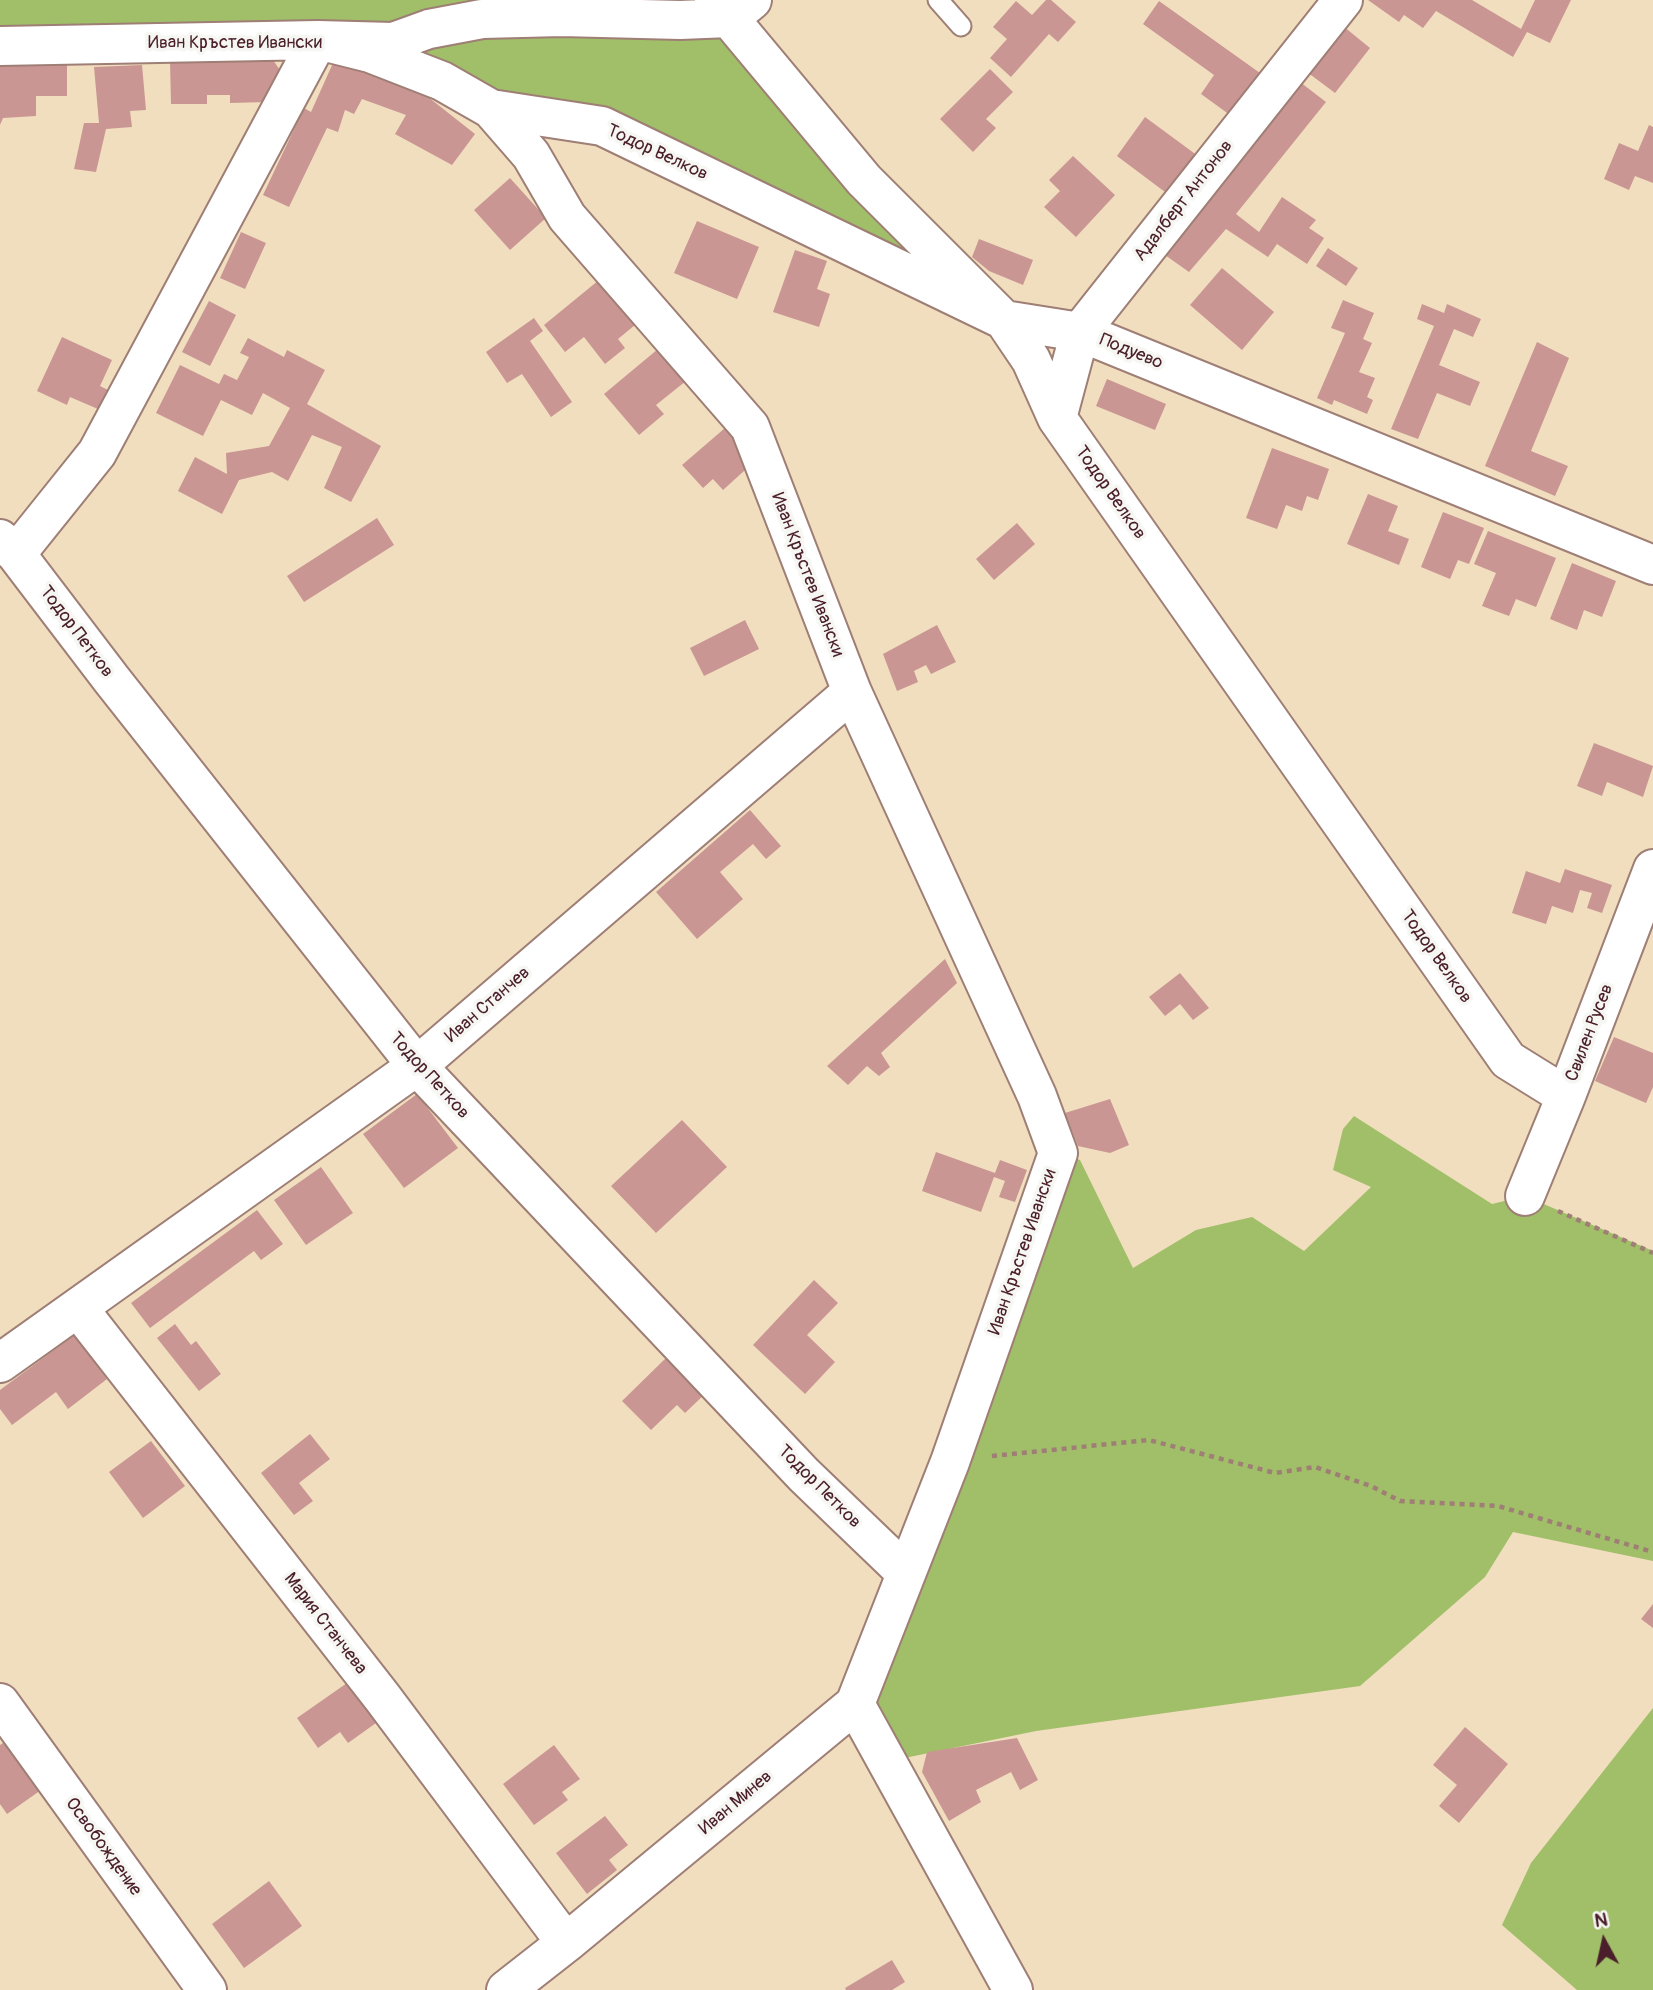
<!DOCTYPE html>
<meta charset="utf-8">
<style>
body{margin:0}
#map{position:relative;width:1653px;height:1990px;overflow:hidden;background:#f1debf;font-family:Pangolin,sans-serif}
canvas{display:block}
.north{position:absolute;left:1569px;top:1906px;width:70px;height:70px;-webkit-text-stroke:5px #f6f6f2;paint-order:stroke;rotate:352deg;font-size:19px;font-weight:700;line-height:28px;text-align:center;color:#4a1f2b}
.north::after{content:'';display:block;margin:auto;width:24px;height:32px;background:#4a1f2b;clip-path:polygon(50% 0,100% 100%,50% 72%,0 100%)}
</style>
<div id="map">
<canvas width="1653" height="1990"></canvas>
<div class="north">N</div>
</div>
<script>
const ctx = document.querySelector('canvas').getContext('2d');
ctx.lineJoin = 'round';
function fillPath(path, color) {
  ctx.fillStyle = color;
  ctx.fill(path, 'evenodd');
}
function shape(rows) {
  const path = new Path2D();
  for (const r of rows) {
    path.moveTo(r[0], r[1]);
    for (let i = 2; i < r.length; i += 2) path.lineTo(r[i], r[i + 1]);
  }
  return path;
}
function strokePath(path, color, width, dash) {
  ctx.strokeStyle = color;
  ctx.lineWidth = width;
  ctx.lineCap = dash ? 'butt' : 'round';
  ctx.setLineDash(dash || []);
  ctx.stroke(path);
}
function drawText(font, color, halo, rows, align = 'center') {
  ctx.font = font + ' Pangolin,sans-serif';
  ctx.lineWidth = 7;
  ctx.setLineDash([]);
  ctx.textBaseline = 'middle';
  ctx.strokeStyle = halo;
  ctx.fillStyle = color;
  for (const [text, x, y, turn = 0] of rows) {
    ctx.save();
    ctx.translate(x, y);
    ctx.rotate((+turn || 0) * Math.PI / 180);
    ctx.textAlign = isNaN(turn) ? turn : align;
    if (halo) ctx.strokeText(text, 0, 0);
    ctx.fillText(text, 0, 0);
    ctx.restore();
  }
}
fillPath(shape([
 [0,0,752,0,731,18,1004,320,602,126,370,53,0,46],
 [1354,1116,1492,1204,1525,1196,1653,1251,1653,1561,1513,1532,1485,1577,1360,1686,1036,1731,885,1762,855,1704,1058,1153,1080,1160,1133,1268,1196,1230,1252,1217,1304,1251,1371,1187,1333,1170,1343,1129],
 [1653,1708,1653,1990,1577,1990,1502,1925,1531,1863]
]), '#a0bf68');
fillPath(shape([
 [1046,0,1051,0,1076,22,1058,42,1049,34,1011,77,990,58,1007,39,993,27,1016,1,1032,15],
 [1368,0,1472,0,1521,29,1535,0,1571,0,1550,43,1527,32,1513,57,1436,11,1423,28,1404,15,1399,22],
 [1159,1,1260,73,1230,115,1201,94,1214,75,1143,24],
 [1343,26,1370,48,1335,93,1307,72],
 [273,60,282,73,268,102,230,103,230,95,207,95,207,104,171,104,170,62],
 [333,63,392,76,423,93,475,134,452,165,395,134,406,115,362,99,354,114,345,110,338,132,327,128,289,207,263,195,304,108,311,112],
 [0,65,67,65,67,96,36,96,36,116,3,118,0,125],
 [142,65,146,110,130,111,132,127,106,129,96,172,74,169,84,123,99,123,94,67],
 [990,69,1013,92,986,119,996,128,973,152,940,119],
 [1300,82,1326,102,1236,214,1259,232,1282,197,1316,220,1309,228,1324,238,1307,264,1277,244,1268,257,1226,229,1189,272,1165,255],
 [1145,117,1198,156,1169,195,1117,156],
 [1649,125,1653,127,1653,183,1635,176,1629,190,1604,179,1619,143,1638,151],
 [1073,156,1115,195,1076,237,1044,207,1060,191,1049,180],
 [510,178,546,218,510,250,474,210],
 [697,221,759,247,737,299,674,273],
 [241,232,266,243,245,289,220,278],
 [979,239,1033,260,1023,285,989,271,972,257],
 [1328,248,1358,268,1346,286,1316,266],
 [795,250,827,261,817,289,830,294,819,327,773,312],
 [1222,268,1274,312,1242,350,1190,305],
 [599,280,635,325,618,339,625,348,605,364,584,337,565,352,544,325],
 [1343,300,1374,313,1363,339,1372,343,1359,372,1375,378,1367,397,1373,400,1367,414,1334,400,1332,405,1317,398,1345,333,1331,328],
 [209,301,236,315,210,366,182,352],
 [1422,304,1444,313,1447,304,1481,319,1473,337,1454,329,1439,365,1480,382,1470,406,1437,393,1418,439,1391,429,1434,326,1417,319],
 [534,318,543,331,530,341,572,402,551,417,522,374,507,383,486,352],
 [62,337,112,360,100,386,114,393,105,412,70,397,67,405,37,391],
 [248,338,284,357,287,350,325,370,307,404,381,446,351,502,324,488,342,447,312,435,288,481,272,472,239,480,222,514,178,491,195,457,227,474,226,453,269,446,290,408,263,393,252,415,221,400,203,436,156,413,180,365,219,384,224,374,237,380,249,357,240,353],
 [1537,342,1569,358,1531,451,1568,466,1555,496,1485,466],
 [658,349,686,381,656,405,664,414,639,435,604,394],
 [1107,379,1166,404,1155,430,1096,406],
 [725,428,755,461,723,490,713,479,703,488,682,465],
 [1272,448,1329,469,1318,500,1307,496,1302,511,1286,505,1277,529,1246,518],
 [1368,494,1398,506,1388,531,1409,539,1399,565,1347,544],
 [1443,512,1484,528,1469,564,1458,560,1450,579,1421,567],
 [377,518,394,545,304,602,287,576],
 [1017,523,1035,544,994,580,976,559],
 [1488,531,1556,558,1536,607,1516,599,1509,616,1482,606,1496,573,1474,564],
 [1572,563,1616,581,1602,617,1584,610,1577,630,1550,619],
 [745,620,759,649,704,676,690,648],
 [937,625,956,662,931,674,926,665,914,671,918,682,897,691,883,654],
 [1594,743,1653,766,1643,797,1607,782,1602,796,1577,786],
 [750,810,781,846,766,859,753,844,720,872,743,899,697,939,656,892],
 [1565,869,1612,885,1602,913,1587,908,1592,893,1580,890,1573,913,1552,906,1546,924,1512,913,1526,871,1560,883],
 [945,959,957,983,881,1053,890,1067,879,1076,867,1066,848,1085,827,1066],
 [1180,973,1209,1008,1193,1020,1180,1004,1165,1016,1149,997],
 [1614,1037,1653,1053,1653,1087,1646,1103,1595,1081],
 [417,1094,458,1148,404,1188,363,1134],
 [1110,1099,1129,1145,1110,1153,1078,1146,1065,1113],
 [682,1120,727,1167,656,1233,611,1186],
 [936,1152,995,1173,1000,1160,1027,1170,1015,1202,999,1197,1005,1181,994,1177,981,1212,922,1191],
 [321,1167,353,1213,306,1245,274,1200],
 [257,1210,283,1244,261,1260,254,1251,150,1328,131,1303],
 [814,1280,838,1303,807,1335,835,1362,805,1394,753,1345],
 [175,1324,191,1345,196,1341,221,1374,199,1391,157,1338],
 [74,1335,107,1379,68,1409,56,1392,12,1425,0,1409,0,1390],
 [670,1354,707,1392,685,1413,677,1405,651,1430,622,1401],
 [310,1434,330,1459,299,1483,313,1501,294,1515,261,1473],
 [151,1441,185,1486,143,1518,109,1472],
 [1653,1604,1653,1628,1641,1619],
 [347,1683,376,1723,348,1743,340,1732,318,1748,297,1718],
 [1465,1727,1508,1764,1459,1823,1439,1806,1457,1785,1433,1765],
 [1017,1738,1038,1780,1020,1790,1011,1772,976,1790,981,1802,949,1821,922,1772,927,1752],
 [6,1741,41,1790,7,1814,0,1804,0,1745],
 [554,1745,580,1779,562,1792,568,1800,534,1825,503,1784],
 [605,1816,628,1845,609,1860,617,1870,587,1894,556,1853],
 [269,1881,302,1926,244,1968,212,1924],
 [892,1960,905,1982,892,1990,846,1990,845,1988]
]), '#ca9693');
const service = shape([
 [938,0,961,26]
]);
const minor = shape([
 [714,0,864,180,1004,320,1080,332,1653,565],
 [0,46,318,40,370,53,442,81,491,109,531,155,567,217,750,427,852,692,1037,1096,1058,1153,950,1462,855,1704,566,1943,506,1990],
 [491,109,602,126,1004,320,1031,360,1057,418,1508,1060,1566,1096],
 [1057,418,1080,332,1343,0],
 [0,539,16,554,112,680,417,1066,804,1475,905,1572],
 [16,554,97,453,318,40,393,42,429,29,482,19,562,17,680,20,730,18,752,0],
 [1525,1196,1566,1096,1653,869],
 [78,1308,382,1697,566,1943],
 [0,1363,417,1066,852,692],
 [0,1703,207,1990],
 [855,1704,1013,1990]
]);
strokePath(service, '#9e7e75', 23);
strokePath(minor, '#9e7e75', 42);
strokePath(shape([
 [1558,1211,1653,1253],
 [992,1456,1149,1440,1275,1473,1315,1467,1371,1486,1400,1501,1498,1506,1653,1552]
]), '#9e7e75', 4.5, [5, 5]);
strokePath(service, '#fff', 19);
strokePath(minor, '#fff', 38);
drawText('18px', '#4a1f2b', '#f6f6f2', [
 ["Иван Кръстев Ивански",235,43],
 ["Тодор Велков",657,153,25],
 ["Адалберт Антонов",1184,201,-52],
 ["Подуево",1131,352,22],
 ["Тодор Велков",1110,493,55],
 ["Иван Кръстев Ивански",807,575,69],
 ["Тодор Петков",76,632,53],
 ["Тодор Велков",1436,957,55],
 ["Иван Станчев",488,1005,-41],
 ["Свилен Русев",1590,1033,-69],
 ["Тодор Петков",429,1076,48],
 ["Иван Кръстев Ивански",1023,1252,-71],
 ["Тодор Петков",819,1487,45],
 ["Мария Станчева",325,1624,52],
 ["Иван Минев",736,1803,-40],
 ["Освобождение",103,1847,54]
]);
</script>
